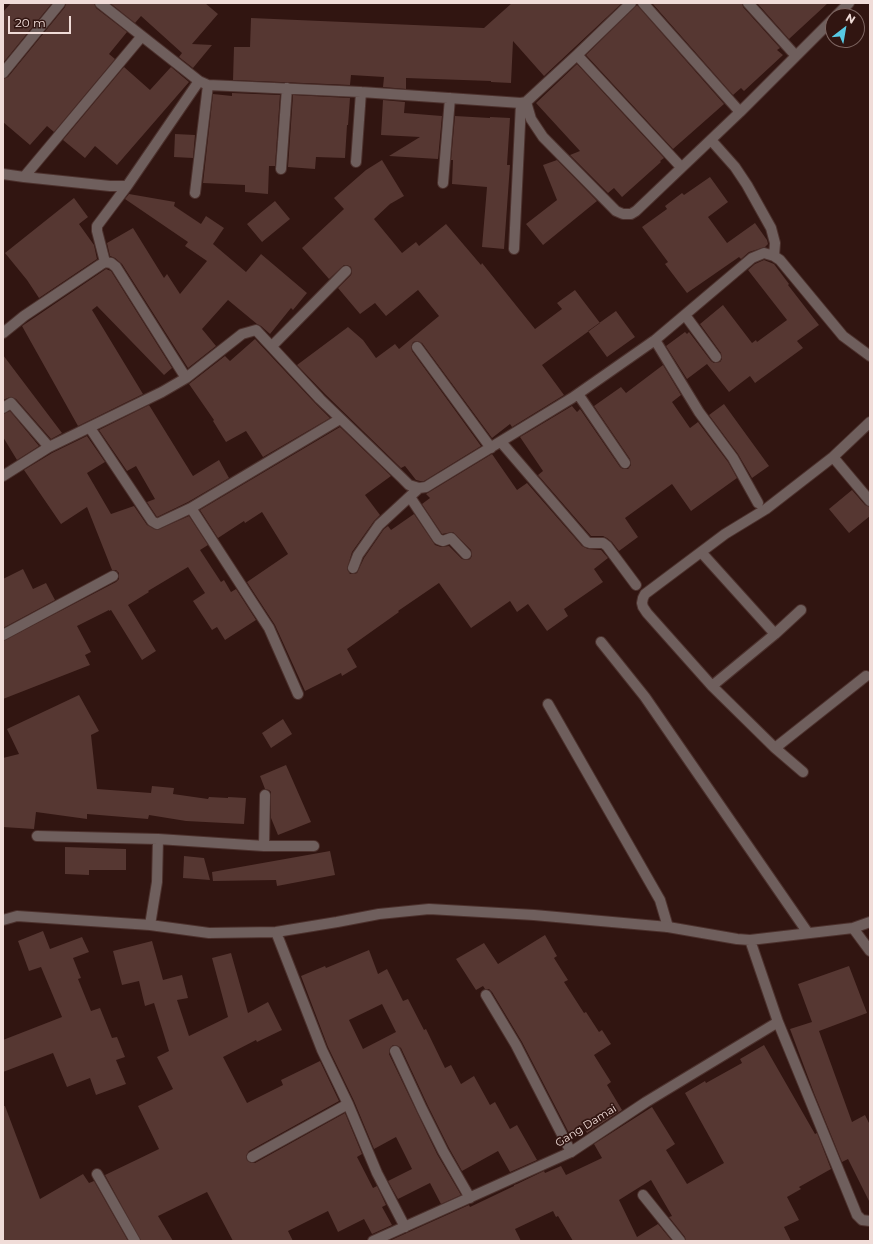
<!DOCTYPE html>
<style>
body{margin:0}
#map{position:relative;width:873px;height:1244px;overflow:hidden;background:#311511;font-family:Montserrat,sans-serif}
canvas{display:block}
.frame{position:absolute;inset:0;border:4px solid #f0dcd8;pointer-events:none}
.north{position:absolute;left:825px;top:8px;width:40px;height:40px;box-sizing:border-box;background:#311511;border:1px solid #7d6561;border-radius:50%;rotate:31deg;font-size:11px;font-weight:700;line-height:16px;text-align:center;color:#f0dcd8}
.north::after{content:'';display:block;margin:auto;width:14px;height:18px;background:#58c9e4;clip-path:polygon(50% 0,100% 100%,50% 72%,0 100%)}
.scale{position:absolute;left:8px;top:16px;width:63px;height:18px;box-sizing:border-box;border:2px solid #f0dcd8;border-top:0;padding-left:5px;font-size:12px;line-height:14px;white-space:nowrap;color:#f0dcd8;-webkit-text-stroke:3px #311511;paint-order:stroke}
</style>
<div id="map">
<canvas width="873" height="1244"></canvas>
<div class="frame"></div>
<div class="north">N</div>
<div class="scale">20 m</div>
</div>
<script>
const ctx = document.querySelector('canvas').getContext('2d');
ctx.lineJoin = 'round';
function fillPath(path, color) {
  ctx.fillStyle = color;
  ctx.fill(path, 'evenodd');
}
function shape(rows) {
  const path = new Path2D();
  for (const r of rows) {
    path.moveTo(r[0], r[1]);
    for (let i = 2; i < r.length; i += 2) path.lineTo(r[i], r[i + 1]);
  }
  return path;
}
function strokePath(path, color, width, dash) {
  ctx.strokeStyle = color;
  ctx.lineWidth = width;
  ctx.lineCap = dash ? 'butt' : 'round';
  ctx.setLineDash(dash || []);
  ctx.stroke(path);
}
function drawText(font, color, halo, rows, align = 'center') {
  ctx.font = font + ' Montserrat,sans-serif';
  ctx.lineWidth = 3.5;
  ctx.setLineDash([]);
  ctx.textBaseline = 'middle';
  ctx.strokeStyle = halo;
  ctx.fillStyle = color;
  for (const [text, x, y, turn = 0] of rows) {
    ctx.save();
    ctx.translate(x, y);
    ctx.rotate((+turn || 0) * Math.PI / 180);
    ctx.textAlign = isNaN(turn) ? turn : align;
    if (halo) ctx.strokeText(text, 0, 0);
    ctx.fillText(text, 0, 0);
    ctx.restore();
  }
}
fillPath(shape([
 [11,3,52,3,3,63,3,12],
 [66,3,94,3,96,8,127,32,109,54,115,59,54,132,47,126,30,145,3,122,3,79,8,77,65,7],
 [110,3,205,3,218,14,192,44,212,45,193,68,179,57,182,53,141,16,135,23],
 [512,3,622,3,544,76,513,41,511,83,491,82,491,81,406,78,406,89,383,87,384,77,351,75,350,85,233,80,234,47,250,47,251,18,484,28],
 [652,3,742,3,743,7,780,48,777,50,783,55,744,91,741,88,733,95],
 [757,3,828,3,789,39],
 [637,5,724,104,673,149,586,55],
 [577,64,664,158,660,161,661,162,622,197,614,188,608,193,570,155,580,151,536,103],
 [124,67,150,90,171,67,189,82,117,165,95,146,85,158,63,140],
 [232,93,280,95,275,166,269,166,268,194,245,192,245,185,203,183,213,94,232,96],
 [293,95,350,98,348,125,347,125,345,158,316,157,315,169,288,167],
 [383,100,405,102,404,113,442,116,438,159,389,156,420,137,381,135],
 [455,116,490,118,490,117,510,118,507,165,510,165,504,249,482,247,487,187,452,184,453,160,451,160],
 [175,134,195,135,193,158,174,157],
 [382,160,404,196,390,204,374,219,402,253,416,242,419,246,446,224,481,265,482,263,535,329,562,309,557,303,575,290,600,323,542,365,564,395,512,427,510,424,492,438,422,343,417,341,413,342,411,347,412,351,481,446,424,481,420,481,416,480,405,466,401,468,325,394,297,365,348,327,363,340,376,358,395,344,399,349,439,316,418,290,386,316,375,303,360,314,338,288,351,275,352,272,351,267,347,265,344,265,329,279,302,248,344,209,334,198,366,170],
 [557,160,597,201,543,245,526,224,557,200,543,165],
 [710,177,728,202,708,217,727,243,755,223,767,240,768,244,765,247,749,252,741,259,739,257,687,293,665,264,668,262,642,227,667,209,665,206,682,193,684,195],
 [129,194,175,202,174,206,201,224,206,216,224,228,213,244,246,272,261,254,307,293,293,310,291,308,270,334,261,326,257,324,228,300,202,329,216,346,188,368,122,264,115,258,110,256,107,243,133,228,164,278,167,274,180,294,207,261,185,246,188,242,125,199],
 [74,198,88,217,79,224,94,245,97,259,39,298,27,280,5,253],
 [275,201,290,219,262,242,247,224],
 [764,260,774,264,789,284,788,285,819,325,797,341,803,348,755,383,750,376,729,392,707,364,687,379,666,346,685,332,687,334,689,332,711,361,714,363,720,362,722,359,721,353,700,324,723,305,752,343,756,340,757,342,787,320,748,270,755,264],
 [106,269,111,271,172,368,164,375,97,306,92,310,143,394,78,426,22,326],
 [616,311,635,337,607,357,588,331],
 [255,339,315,403,330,418,263,457,246,431,226,442,213,421,214,420,189,384,225,356,230,361],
 [3,355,62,433,51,439,16,399,10,397,3,400],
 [663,365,681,395,672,402,690,428,698,422,728,462,737,478,691,511,672,484,625,518,638,537,619,551,612,542,607,538,603,536,591,536,538,475,543,471,520,437,572,406,577,412,580,409,620,467,623,469,628,469,631,465,630,459,594,406,621,387,626,393],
 [724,404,769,466,752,478,738,454,709,415],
 [149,405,193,476,219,460,229,478,188,502,157,517,147,502,155,499,136,466,127,471,99,430],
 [10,411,39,446,17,460,3,437,3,414],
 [340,427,391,476,365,495,380,515,374,521,352,552,347,569,350,574,354,574,357,573,364,558,384,529,388,526,391,530,414,514,435,545,441,547,449,546,462,559,467,560,470,559,472,556,471,550,453,532,442,534,422,504,430,498,426,494,492,454,517,490,527,483,582,546,588,549,601,550,602,551,608,558,594,569,603,582,564,609,568,616,547,631,528,604,517,612,510,601,471,628,439,583,398,611,399,612,347,649,357,667,342,676,341,673,305,691,275,625,247,582,288,554,262,512,245,523,244,521,218,538,200,510],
 [87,436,105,462,87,473,111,514,134,506,147,525,157,530,189,516,208,545,200,550,221,582,224,580,231,592,236,589,256,620,225,640,217,627,212,630,193,601,205,593,188,567,148,591,149,592,128,605,156,651,142,660,111,610,109,611,109,610,77,626,91,652,85,655,90,665,3,699,3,641,116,582,119,579,119,573,116,570,112,570,87,507,61,524,24,470,52,453],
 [852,490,865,505,870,507,870,516,849,533,829,509],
 [23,569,33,589,46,583,55,600,3,628,3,579],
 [79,695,99,731,91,735,97,789,151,793,152,786,174,788,173,794,208,799,209,797,228,798,228,797,246,798,244,824,186,821,149,815,148,819,87,814,87,819,36,812,34,829,3,827,3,758,19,754,7,729],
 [283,719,292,734,271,748,262,733],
 [286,765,311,822,278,835,271,818,271,792,269,790,265,789,260,776],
 [65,847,126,849,126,870,89,870,89,875,65,874],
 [330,851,335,875,277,886,276,880,213,881,212,872],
 [184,856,204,858,210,880,183,878],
 [43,931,50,949,82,937,89,952,73,958,81,978,78,979,91,1011,100,1008,112,1038,117,1037,125,1057,116,1060,126,1084,96,1095,90,1078,67,1087,53,1053,3,1072,3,1040,62,1017,41,967,29,971,18,941],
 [545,935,557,956,554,958,568,980,564,982,584,1013,586,1012,599,1032,602,1030,611,1044,594,1055,611,1082,607,1085,622,1110,587,1133,582,1125,569,1133,522,1042,492,992,489,989,485,989,483,986,476,990,456,959,484,943,498,964],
 [152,941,163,980,182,975,188,998,177,1000,189,1036,228,1017,212,958,231,953,248,1013,268,1002,282,1030,257,1042,256,1040,223,1057,247,1103,283,1085,281,1080,320,1061,339,1101,249,1151,246,1156,247,1160,251,1163,255,1163,345,1113,362,1154,357,1157,373,1188,377,1186,386,1205,382,1207,392,1225,372,1234,364,1219,338,1232,328,1211,288,1231,293,1241,233,1241,207,1192,158,1216,173,1241,141,1241,105,1175,159,1149,138,1106,173,1089,157,1057,169,1051,154,1003,145,1006,139,981,122,985,113,951],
 [369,950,378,974,387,969,403,1001,408,999,424,1030,426,1029,445,1068,451,1065,461,1084,474,1076,490,1105,495,1102,510,1129,517,1125,537,1160,510,1172,498,1151,462,1171,449,1148,428,1106,401,1048,398,1046,393,1045,390,1048,389,1054,437,1154,461,1195,441,1204,430,1183,398,1199,388,1181,412,1169,396,1137,374,1149,354,1101,328,1047,301,976,325,966,326,968],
 [382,1004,396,1032,363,1049,349,1020],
 [849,966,867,1013,819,1031,852,1122,865,1115,870,1125,870,1203,848,1159,842,1162,814,1093,790,1029,812,1022,798,984],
 [764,1045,815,1134,817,1133,831,1169,799,1187,801,1189,787,1197,799,1220,784,1227,791,1241,686,1241,685,1237,669,1217,672,1216,651,1180,619,1200,637,1237,658,1224,672,1241,573,1241,558,1216,556,1217,553,1211,515,1229,521,1241,389,1241,469,1205,470,1207,514,1186,514,1185,517,1184,544,1171,545,1173,561,1166,566,1175,602,1158,594,1144,652,1107,675,1144,666,1150,687,1184,724,1163,685,1093,705,1081,706,1083,742,1063,740,1059],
 [3,1106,5,1106,40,1199,83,1174,89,1183,94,1181,128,1241,3,1241]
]), '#563732');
const service = shape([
 [548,704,660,900,668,927],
 [486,995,516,1045,571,1152]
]);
const minor = shape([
 [100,3,199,81,208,85,361,92,521,103,526,102,577,55,631,3],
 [643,3,740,112],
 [748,3,796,56],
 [836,16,849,3],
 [577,55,681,167],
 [3,73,60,3],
 [526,102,531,119,543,137,616,211,623,214,631,214,636,211,740,112,833,19],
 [711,140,735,167,747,185,771,228,775,243,774,256],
 [356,162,361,92],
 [281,169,287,88],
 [3,174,24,177,110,186,127,186,199,81],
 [24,177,142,36],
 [443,183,450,98],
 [195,193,208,85],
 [514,249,521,103],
 [105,262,97,231,97,226,127,186],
 [685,315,716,357],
 [3,333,24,316,100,265,105,262,111,263,116,267,186,378],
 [655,340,699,412,733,458,758,503],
 [272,346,346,271],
 [417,347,491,448],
 [578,394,625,463],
 [3,408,11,403,49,447],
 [90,428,152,521,157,524,191,508,340,419],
 [501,442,587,542,590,543,603,543,607,546,636,585],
 [833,457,870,501],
 [3,476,49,447,162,392,186,378,242,334,256,330,320,399,402,478,409,485,419,488],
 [410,497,438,539,443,541,451,538,466,554],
 [191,508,269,628,298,694],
 [701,552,775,634],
 [353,568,358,555,379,525,419,488,426,487,434,482,572,398,655,340,752,258,764,253,774,256,780,260,843,336,870,356],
 [3,635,113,576],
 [601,642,645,697,808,933],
 [712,686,775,634,801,610],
 [775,748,866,676],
 [803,772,775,748,712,686,647,613,643,607,642,603,643,598,645,594,725,534,766,509,833,457,870,422],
 [37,836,158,839,264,846,314,846],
 [264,846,265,795],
 [3,920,17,916,150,925,209,933,276,932,337,922,379,914,429,909,534,915,668,927,737,939,750,940,853,928,870,922],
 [150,925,157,882,158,839],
 [853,928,870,951],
 [276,932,322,1050,348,1104,377,1173,405,1227],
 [750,940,778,1022,857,1215,862,1220,870,1221],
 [395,1051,422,1109,443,1151,470,1198],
 [252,1157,348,1104],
 [97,1174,135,1241],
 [643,1195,680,1241],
 [373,1241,571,1152,646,1102,778,1022]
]);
strokePath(service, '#4c312d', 12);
strokePath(minor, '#4c312d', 12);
strokePath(service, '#6f5f5d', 10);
strokePath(minor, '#6f5f5d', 10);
drawText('11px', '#f0dcd8', '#311511', [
 ["Gang Damai",586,1126,-32]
]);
</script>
